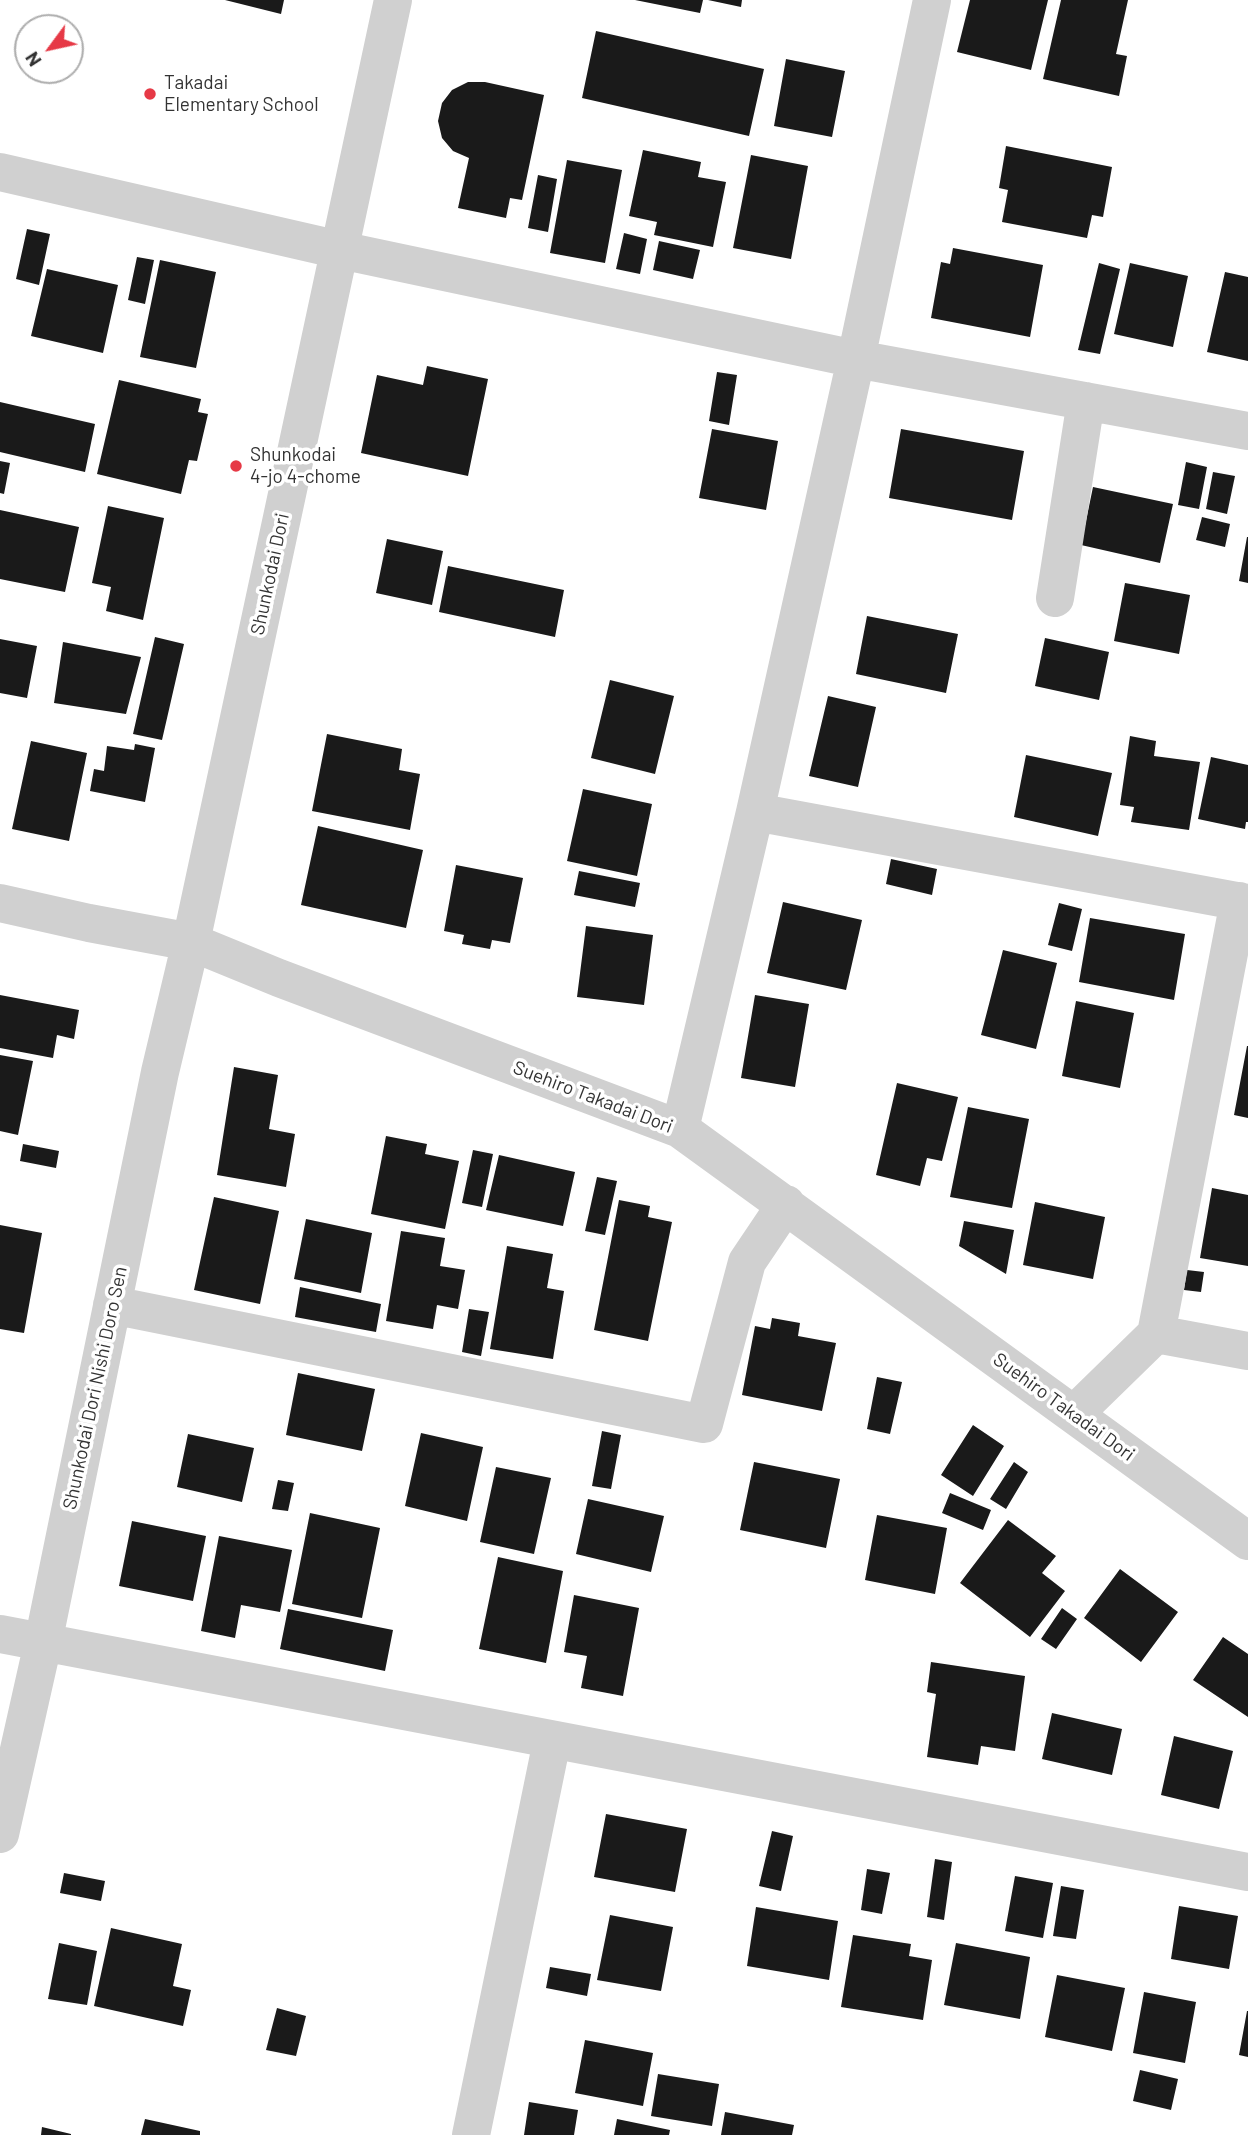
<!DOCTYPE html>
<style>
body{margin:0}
#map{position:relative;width:1248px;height:2135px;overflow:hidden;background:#fff;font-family:Barlow,sans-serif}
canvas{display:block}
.north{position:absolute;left:14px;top:14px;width:70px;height:70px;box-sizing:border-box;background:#fff;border:2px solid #adadad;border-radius:50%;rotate:237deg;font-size:19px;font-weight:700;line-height:28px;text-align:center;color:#333}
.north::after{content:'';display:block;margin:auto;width:24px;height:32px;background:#e63946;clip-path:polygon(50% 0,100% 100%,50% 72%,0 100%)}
</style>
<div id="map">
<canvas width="1248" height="2135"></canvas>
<div class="north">N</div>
</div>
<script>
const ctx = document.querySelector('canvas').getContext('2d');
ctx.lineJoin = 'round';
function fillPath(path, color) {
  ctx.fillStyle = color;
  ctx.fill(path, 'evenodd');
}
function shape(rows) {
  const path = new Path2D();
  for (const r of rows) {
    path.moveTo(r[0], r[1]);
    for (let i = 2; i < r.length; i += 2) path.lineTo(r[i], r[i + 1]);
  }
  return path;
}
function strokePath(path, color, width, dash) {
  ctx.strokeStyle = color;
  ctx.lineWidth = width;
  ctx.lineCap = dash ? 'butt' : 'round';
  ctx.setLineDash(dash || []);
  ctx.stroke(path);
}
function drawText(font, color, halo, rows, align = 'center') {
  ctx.font = font + ' Barlow,sans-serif';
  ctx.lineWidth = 7;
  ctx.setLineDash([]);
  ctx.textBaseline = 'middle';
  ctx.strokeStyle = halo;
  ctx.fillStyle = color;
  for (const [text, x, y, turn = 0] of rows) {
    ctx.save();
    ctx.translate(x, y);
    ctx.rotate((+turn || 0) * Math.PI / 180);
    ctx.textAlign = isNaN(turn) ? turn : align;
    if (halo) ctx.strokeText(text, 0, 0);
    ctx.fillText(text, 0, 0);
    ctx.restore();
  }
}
fillPath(shape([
 [225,0,284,0,281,14],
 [635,0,703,0,700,13],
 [708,0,742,0,741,7],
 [970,0,1048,0,1031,70,957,52],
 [1061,0,1128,0,1116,54,1127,56,1119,96,1043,79],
 [596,31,764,69,749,136,582,98],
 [786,59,845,71,832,137,774,126],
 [468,82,485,82,544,95,522,200,510,198,506,218,458,208,469,158,453,151,442,138,438,121,442,103,452,90],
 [1006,146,1112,167,1103,217,1092,215,1087,238,1002,222,1008,190,999,188],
 [643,150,701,162,698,177,726,182,713,247,654,235,657,222,629,216],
 [751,155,808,166,791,259,733,248],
 [567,160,622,170,605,263,550,253],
 [538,175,557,179,548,232,528,228],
 [27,229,50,234,39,285,16,279],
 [624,233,647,239,640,274,616,269],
 [659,241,700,250,693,279,653,270],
 [953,248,1043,265,1030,337,931,318,941,262,950,264],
 [137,257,154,260,145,304,128,300],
 [160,260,216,272,196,368,140,357],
 [1099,263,1120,269,1100,354,1078,350],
 [1130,263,1188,276,1173,347,1114,334],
 [47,269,118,285,103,353,31,336],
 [1225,272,1248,277,1248,361,1207,352],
 [427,366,488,379,468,476,361,453,377,375,423,385],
 [717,372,737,375,729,425,709,421],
 [119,380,201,399,198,412,208,414,197,461,189,460,181,494,97,474],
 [0,402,95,424,85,472,0,452],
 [712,429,778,441,766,510,699,498],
 [901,429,1024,451,1012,520,889,498],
 [0,461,10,463,4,494,0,493],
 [1186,462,1207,467,1199,509,1178,505],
 [1213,472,1235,476,1227,514,1206,509],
 [1093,487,1173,504,1160,563,1081,545],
 [108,506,164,518,143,620,106,611,111,587,92,583],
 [0,510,79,527,65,592,0,579],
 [1202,517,1230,524,1225,547,1196,540],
 [1247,537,1248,537,1248,583,1239,581],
 [387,539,443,551,432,605,376,593],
 [448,566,564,590,555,637,439,612],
 [1125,583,1190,595,1179,654,1114,641],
 [867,616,958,634,946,693,856,674],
 [155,637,184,644,162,740,133,734],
 [1045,638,1109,652,1099,700,1035,686],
 [0,639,37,646,27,698,0,693],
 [63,642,141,657,126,714,54,703],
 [610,680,674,696,655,774,591,758],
 [828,696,876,707,858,787,809,776],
 [327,734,402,749,399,770,420,774,410,830,312,811],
 [1130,736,1156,741,1154,756,1200,762,1189,830,1131,822,1134,807,1120,805],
 [31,741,87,753,69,841,12,829],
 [135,744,155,748,145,802,90,791,94,769,104,771,107,746,134,750],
 [1026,755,1112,773,1098,836,1014,817],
 [1211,757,1248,765,1248,822,1246,822,1245,829,1198,819],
 [583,789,652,804,637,876,567,861],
 [318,826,423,850,406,928,301,905],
 [891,859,937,869,932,895,886,884],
 [456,865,523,878,510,943,492,940,490,949,462,944,464,935,444,931],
 [579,871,640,883,635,907,574,895],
 [783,902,862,920,846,990,767,973],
 [1059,903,1082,909,1072,951,1048,945],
 [1090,918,1185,934,1174,1000,1079,982],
 [586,926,653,935,644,1005,577,997],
 [1003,950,1057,963,1036,1049,981,1035],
 [0,995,79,1010,74,1039,57,1035,53,1058,0,1048],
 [755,995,809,1004,795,1087,741,1078],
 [1076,1001,1134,1013,1120,1088,1062,1076],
 [1247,1046,1248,1046,1248,1118,1234,1115],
 [0,1055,33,1061,18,1135,0,1131],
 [234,1067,278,1075,269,1129,295,1134,286,1187,217,1175],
 [897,1083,958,1097,942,1161,927,1158,920,1186,876,1175],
 [968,1107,1029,1119,1012,1208,950,1197],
 [386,1136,427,1144,425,1154,459,1161,445,1229,371,1214],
 [23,1144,59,1151,56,1168,20,1161],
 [473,1150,493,1154,482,1207,462,1203],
 [499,1155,575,1172,563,1226,486,1210],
 [597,1177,617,1181,605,1235,585,1231],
 [1212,1188,1248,1195,1248,1266,1200,1258],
 [214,1197,279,1211,260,1304,194,1290],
 [619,1200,650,1206,648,1217,672,1222,648,1341,594,1330],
 [1035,1202,1105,1217,1093,1279,1023,1265],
 [306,1219,372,1233,361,1293,294,1279],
 [964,1221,1014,1230,1006,1274,959,1246],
 [0,1225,42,1233,24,1333,0,1329],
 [401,1231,445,1238,440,1266,465,1270,458,1309,437,1305,433,1329,386,1321],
 [507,1246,553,1254,547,1288,564,1291,553,1359,490,1349],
 [1187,1270,1204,1272,1201,1292,1184,1290],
 [300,1287,381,1304,376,1332,295,1317],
 [469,1309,489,1312,481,1356,462,1352],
 [772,1318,800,1323,798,1336,836,1343,822,1411,742,1395,755,1326,770,1329],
 [298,1373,375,1389,362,1451,286,1435],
 [877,1377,902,1382,890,1434,867,1429],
 [973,1425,1004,1446,973,1496,941,1475],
 [602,1431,621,1435,611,1489,592,1486],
 [421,1433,483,1447,467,1521,405,1506],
 [188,1434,254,1448,242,1502,177,1487],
 [754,1462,840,1479,826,1548,740,1530],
 [1014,1462,1028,1472,1006,1509,990,1499],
 [496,1467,551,1478,534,1554,480,1542],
 [278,1480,294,1483,288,1511,272,1509],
 [950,1493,991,1510,983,1530,942,1513],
 [588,1499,664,1516,651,1572,576,1554],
 [310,1513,380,1528,362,1618,292,1604],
 [877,1515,947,1528,935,1594,865,1580],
 [1008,1520,1056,1556,1042,1573,1065,1591,1030,1637,960,1583],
 [132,1521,206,1536,193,1601,119,1586],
 [219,1536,292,1550,280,1612,241,1605,235,1638,201,1631],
 [498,1557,563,1571,546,1663,479,1649],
 [1120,1569,1178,1612,1141,1662,1084,1618],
 [574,1595,639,1608,623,1696,581,1688,587,1656,564,1652],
 [1062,1608,1077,1619,1056,1649,1041,1639],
 [288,1609,393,1630,385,1671,280,1649],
 [1223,1637,1248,1654,1248,1717,1193,1680],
 [931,1662,1025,1676,1015,1751,981,1746,978,1765,927,1757,936,1694,927,1692],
 [1052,1713,1122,1729,1112,1775,1042,1759],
 [1174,1736,1233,1751,1219,1809,1161,1795],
 [606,1814,687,1829,675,1892,594,1877],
 [772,1831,793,1836,781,1891,759,1886],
 [935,1859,952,1862,944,1920,927,1917],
 [867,1869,890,1873,882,1914,861,1910],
 [64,1873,105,1881,101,1901,60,1893],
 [1015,1876,1053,1883,1043,1938,1005,1931],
 [1061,1886,1084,1890,1076,1939,1053,1936],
 [1179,1906,1238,1916,1229,1969,1171,1959],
 [756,1907,838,1921,829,1980,747,1966],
 [610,1915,673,1927,661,1991,597,1980],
 [111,1928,182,1944,173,1986,191,1990,183,2026,94,2006],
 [853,1935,911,1944,909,1956,932,1960,923,2020,841,2007],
 [59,1943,97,1951,87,2005,48,1999],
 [956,1943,1030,1957,1020,2019,944,2005],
 [550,1967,591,1974,587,1996,546,1988],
 [1057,1975,1125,1988,1112,2051,1045,2037],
 [1144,1992,1196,2002,1185,2063,1133,2053],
 [277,2008,306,2016,296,2056,266,2050],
 [1247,2011,1248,2011,1248,2057,1239,2055],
 [585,2040,653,2053,643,2106,575,2093],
 [1140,2070,1178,2079,1171,2110,1133,2101],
 [658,2074,719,2084,712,2126,651,2116],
 [529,2102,578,2110,574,2135,524,2135],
 [725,2112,794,2125,792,2135,721,2135],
 [145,2119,200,2131,200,2135,141,2135],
 [617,2119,670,2130,669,2135,614,2135],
 [42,2127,71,2134,71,2135,41,2135]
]), '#1a1a1a');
strokePath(shape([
 [0,172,340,250,856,359,1248,431],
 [1055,598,1086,401],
 [755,812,1248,903],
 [0,903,89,923,191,942,279,978,680,1129,1248,1541],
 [680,1129,755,812,856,359,932,0],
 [112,1305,704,1424,747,1262,786,1204],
 [1156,1334,1248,1351],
 [1074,1414,1156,1334,1239,901],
 [0,1634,1248,1872],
 [0,1834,43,1643,160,1072,191,942,393,0],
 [471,2135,552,1741]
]), '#d0d0d0', 38);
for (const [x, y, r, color] of [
 [150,94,7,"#e63946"],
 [236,466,7,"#e63946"]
]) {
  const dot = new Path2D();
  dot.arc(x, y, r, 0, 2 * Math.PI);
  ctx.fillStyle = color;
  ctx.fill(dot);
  strokePath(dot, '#fff', 2.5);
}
drawText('19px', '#333', '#fff', [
 ["Takadai",164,83],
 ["Elementary School",164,105],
 ["Shunkodai",250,455],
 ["4-jo 4-chome",250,477]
], 'left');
drawText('19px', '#333', '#fff', [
 ["Shunkodai Dori",270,574,-78],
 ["Suehiro Takadai Dori",593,1097,21],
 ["Shunkodai Dori Nishi Doro Sen",95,1388,-78],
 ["Suehiro Takadai Dori",1064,1407,36]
]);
</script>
